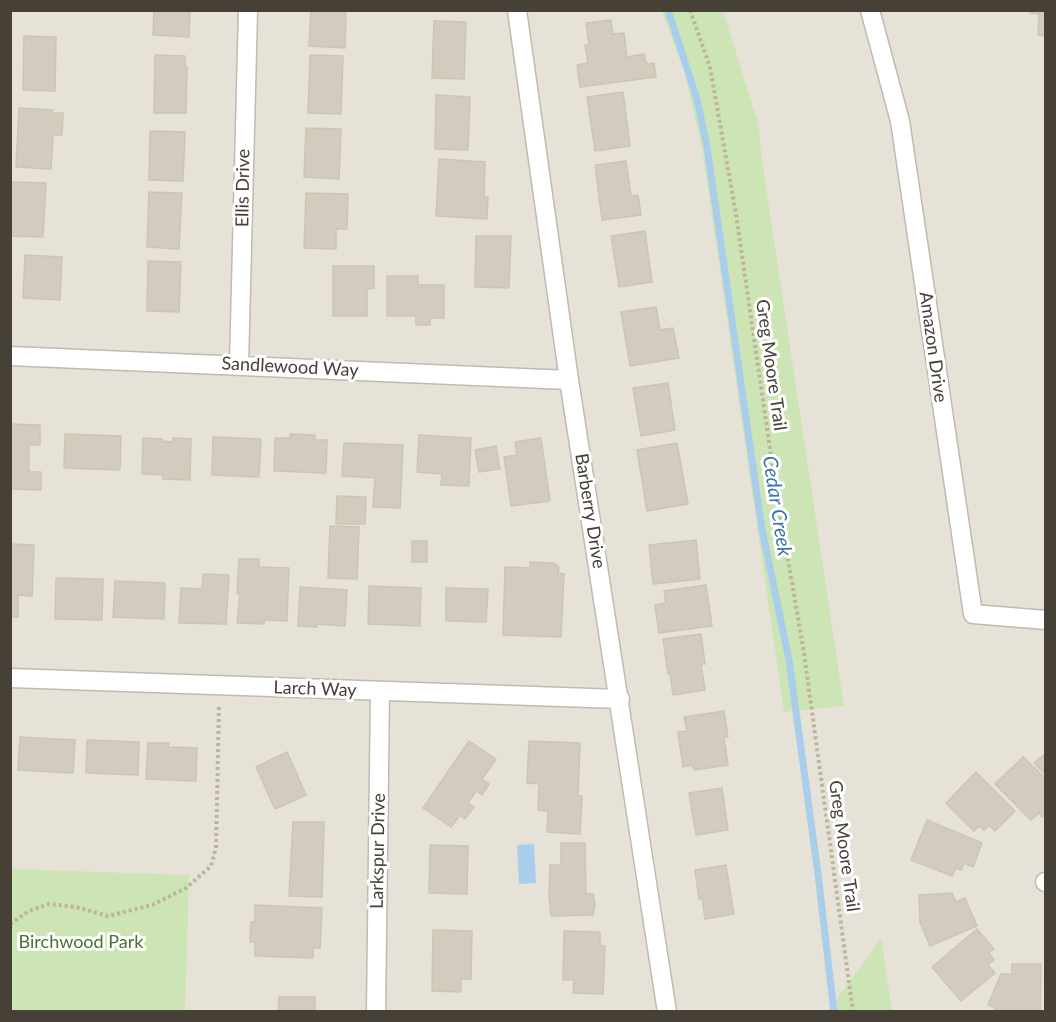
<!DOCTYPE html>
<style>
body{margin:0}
#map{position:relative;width:1056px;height:1022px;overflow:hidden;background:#f3f0e8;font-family:Lato,sans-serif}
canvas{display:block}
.frame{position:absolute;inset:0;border:12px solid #464037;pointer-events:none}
</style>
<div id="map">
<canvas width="1056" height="1022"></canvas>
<div class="frame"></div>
</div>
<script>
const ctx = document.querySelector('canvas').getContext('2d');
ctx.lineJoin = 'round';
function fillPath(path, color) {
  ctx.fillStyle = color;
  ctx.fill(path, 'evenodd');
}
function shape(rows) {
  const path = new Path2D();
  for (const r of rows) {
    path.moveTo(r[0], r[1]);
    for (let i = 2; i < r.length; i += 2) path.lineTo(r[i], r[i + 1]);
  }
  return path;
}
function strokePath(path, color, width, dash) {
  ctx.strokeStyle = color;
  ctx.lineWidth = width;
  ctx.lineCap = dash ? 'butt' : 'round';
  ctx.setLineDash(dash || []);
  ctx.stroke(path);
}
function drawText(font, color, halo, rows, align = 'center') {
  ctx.font = font + ' Lato,sans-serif';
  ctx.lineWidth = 6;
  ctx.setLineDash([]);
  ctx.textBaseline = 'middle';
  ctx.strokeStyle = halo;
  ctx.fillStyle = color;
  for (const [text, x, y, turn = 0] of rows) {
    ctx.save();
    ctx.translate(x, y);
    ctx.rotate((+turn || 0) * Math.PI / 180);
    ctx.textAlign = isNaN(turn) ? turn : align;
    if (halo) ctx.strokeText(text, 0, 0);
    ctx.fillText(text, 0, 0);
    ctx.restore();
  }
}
fillPath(shape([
 [11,11,1045,11,1045,1011,11,1011]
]), '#e6e2d7');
fillPath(shape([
 [662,11,723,11,759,126,761,154,844,706,784,712,703,153,684,70],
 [11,869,189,875,185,1011,11,1011],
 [881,939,892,1011,828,1011]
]), '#cde4b4');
fillPath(shape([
 [534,844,536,883,519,884,517,845]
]), '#a9ceeb');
strokePath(shape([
 [668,10,697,99,707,147,762,529,789,660,818,874,834,1012]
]), '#a9ceeb', 7);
const building = shape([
 [154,10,190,10,189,37,153,35,154,10],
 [311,10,346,10,345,48,309,46,311,10],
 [1030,10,1046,10,1046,36,1038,35,1039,14,1030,13,1030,10],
 [611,20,613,34,624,33,627,57,644,54,646,64,654,63,656,77,580,87,577,65,588,63,585,45,589,45,586,23,611,20],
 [434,21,466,22,464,79,432,78,434,21],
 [24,36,56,37,55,91,23,90,24,36],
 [155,55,185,56,185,67,187,67,186,113,154,113,155,55],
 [310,55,343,56,341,114,308,113,310,55],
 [623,92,630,146,595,151,587,97,623,92],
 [436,95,470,97,468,150,435,149,436,95],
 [19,108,53,110,53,113,63,113,62,135,53,135,51,169,16,167,19,108],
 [306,128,341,129,339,179,304,177,306,128],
 [150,131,185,132,183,181,149,180,150,131],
 [439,159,485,162,484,197,488,197,487,219,436,216,439,159],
 [626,161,631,196,638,195,641,215,602,220,595,165,626,161],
 [12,182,46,183,43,237,10,236,12,182],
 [149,192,182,193,179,249,147,247,149,192],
 [306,193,348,194,347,229,336,229,336,249,304,248,306,193],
 [645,231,652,282,619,287,611,236,645,231],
 [476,236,511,236,509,288,475,287,476,236],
 [25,255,62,257,60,300,23,298,25,255],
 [148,261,181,262,179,312,147,311,148,261],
 [333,266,374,266,374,288,367,289,367,316,333,316,333,266],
 [387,276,418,276,418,285,444,285,444,318,430,318,430,325,416,325,416,316,387,316,387,276],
 [656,307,660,330,673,328,679,358,630,366,621,312,656,307],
 [668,383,675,430,641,436,633,388,668,383],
 [10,424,40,425,40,445,29,445,29,472,41,472,41,490,10,489,10,424],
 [65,434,121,436,120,470,64,468,65,434],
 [290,434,315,435,315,440,327,440,326,473,274,471,275,438,290,438,290,434],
 [419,435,471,438,469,486,441,485,442,474,417,472,419,435],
 [213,437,261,439,259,477,212,475,213,437],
 [143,438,162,439,162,441,172,442,173,438,191,439,190,480,163,479,163,475,142,474,143,438],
 [541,438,550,501,511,506,504,457,517,455,515,442,541,438],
 [344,443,403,445,400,508,373,507,375,478,342,476,344,443],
 [677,443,688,504,647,511,637,450,677,443],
 [496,446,500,469,479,472,475,450,496,446],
 [337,496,366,497,365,524,336,524,337,496],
 [330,526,359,527,357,579,328,578,330,526],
 [696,540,700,579,653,584,649,545,696,540],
 [412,541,427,541,427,562,412,562,412,541],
 [10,544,34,545,32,596,18,595,18,617,10,617,10,544],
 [239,559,259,559,259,567,289,568,287,621,264,620,264,624,237,623,240,594,237,594,239,559],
 [530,562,554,563,559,567,558,573,564,574,561,637,503,635,505,567,530,568,530,562],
 [203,574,229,575,226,624,179,623,181,588,202,589,203,574],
 [56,578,103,579,102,620,55,619,56,578],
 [115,581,165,583,164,619,113,617,115,581],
 [706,585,712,626,659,633,655,605,666,603,664,591,706,585],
 [369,586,421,588,420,626,368,624,369,586],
 [300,587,347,590,345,626,317,624,317,627,298,626,300,587],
 [446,588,488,589,486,622,446,621,446,588],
 [701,634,705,664,701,664,705,690,673,695,670,673,668,674,663,639,701,634],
 [724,711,728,737,724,737,728,765,694,770,693,765,683,767,678,732,687,731,684,717,724,711],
 [20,737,75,740,73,773,18,770,20,737],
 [87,740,139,742,138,775,86,773,87,740],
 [469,741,496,759,482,779,489,784,482,795,476,791,468,803,474,807,465,819,460,815,451,827,423,808,469,741],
 [529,741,580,743,578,796,582,796,580,834,547,832,548,811,538,810,539,784,527,783,529,741],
 [148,743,169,743,168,747,197,748,196,781,146,779,148,743],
 [287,752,306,795,275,809,256,767,287,752],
 [1046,753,1046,775,1034,763,1046,753],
 [1023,757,1046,779,1046,814,1042,817,1039,813,1031,820,995,784,1023,757],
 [976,772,1015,811,995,831,989,825,984,830,979,826,974,831,946,803,976,772],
 [722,788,728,830,696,835,689,793,722,788],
 [927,820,982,843,973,867,964,863,961,870,956,868,952,876,911,860,927,820],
 [293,822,324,822,322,897,289,896,293,822],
 [561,843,585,843,586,894,593,894,595,905,593,915,551,916,549,897,550,865,561,865,561,843],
 [430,845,468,846,467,894,429,893,430,845],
 [726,865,734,914,705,919,702,898,699,899,695,870,726,865],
 [952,893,956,902,965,898,977,926,930,946,920,922,919,895,952,893],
 [255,905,322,908,320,948,313,948,313,958,255,956,255,942,250,942,251,922,255,922,255,905],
 [977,929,994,949,989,953,994,960,988,965,995,973,961,1001,932,967,977,929],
 [433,930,472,931,471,979,461,979,461,992,432,991,433,930],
 [564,931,600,932,600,946,605,946,603,994,573,993,574,980,563,980,564,931],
 [1012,964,1041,964,1040,1012,1003,1012,988,1005,1001,974,1012,974,1012,964],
 [279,997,315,997,315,1012,278,1012,279,997]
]);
fillPath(building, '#d3ccbe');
strokePath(building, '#cec4b2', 1.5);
const minor = shape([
 [517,10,569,380,667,1012],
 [870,10,900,121,973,614,1046,620],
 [10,356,569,380],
 [239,365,248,10],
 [10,678,620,699],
 [1045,882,1046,882],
 [376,1012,380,691]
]);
strokePath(minor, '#c0bbae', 21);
strokePath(shape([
 [690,10,710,67,736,214,776,490,804,653,853,1012],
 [10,924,29,911,49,904,76,907,108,916,152,905,186,888,211,866,216,848,219,704]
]), '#beb49e', 4, [3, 3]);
strokePath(minor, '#fff', 18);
drawText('18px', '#464037', '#fff', [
 ["Ellis Drive",243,188,-89],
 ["Amazon Drive",933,347,82],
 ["Greg Moore Trail",771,365,82],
 ["Sandlewood Way",290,367,3],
 ["Barberry Drive",590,511,81],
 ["Larch Way",315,689,2],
 ["Greg Moore Trail",844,846,82],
 ["Larkspur Drive",378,851,-89]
]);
drawText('18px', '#47732f', '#fff', [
 ["Birchwood Park",81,942]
]);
drawText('italic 20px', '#3977a9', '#fff', [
 ["Cedar Creek",777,506,81]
]);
</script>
